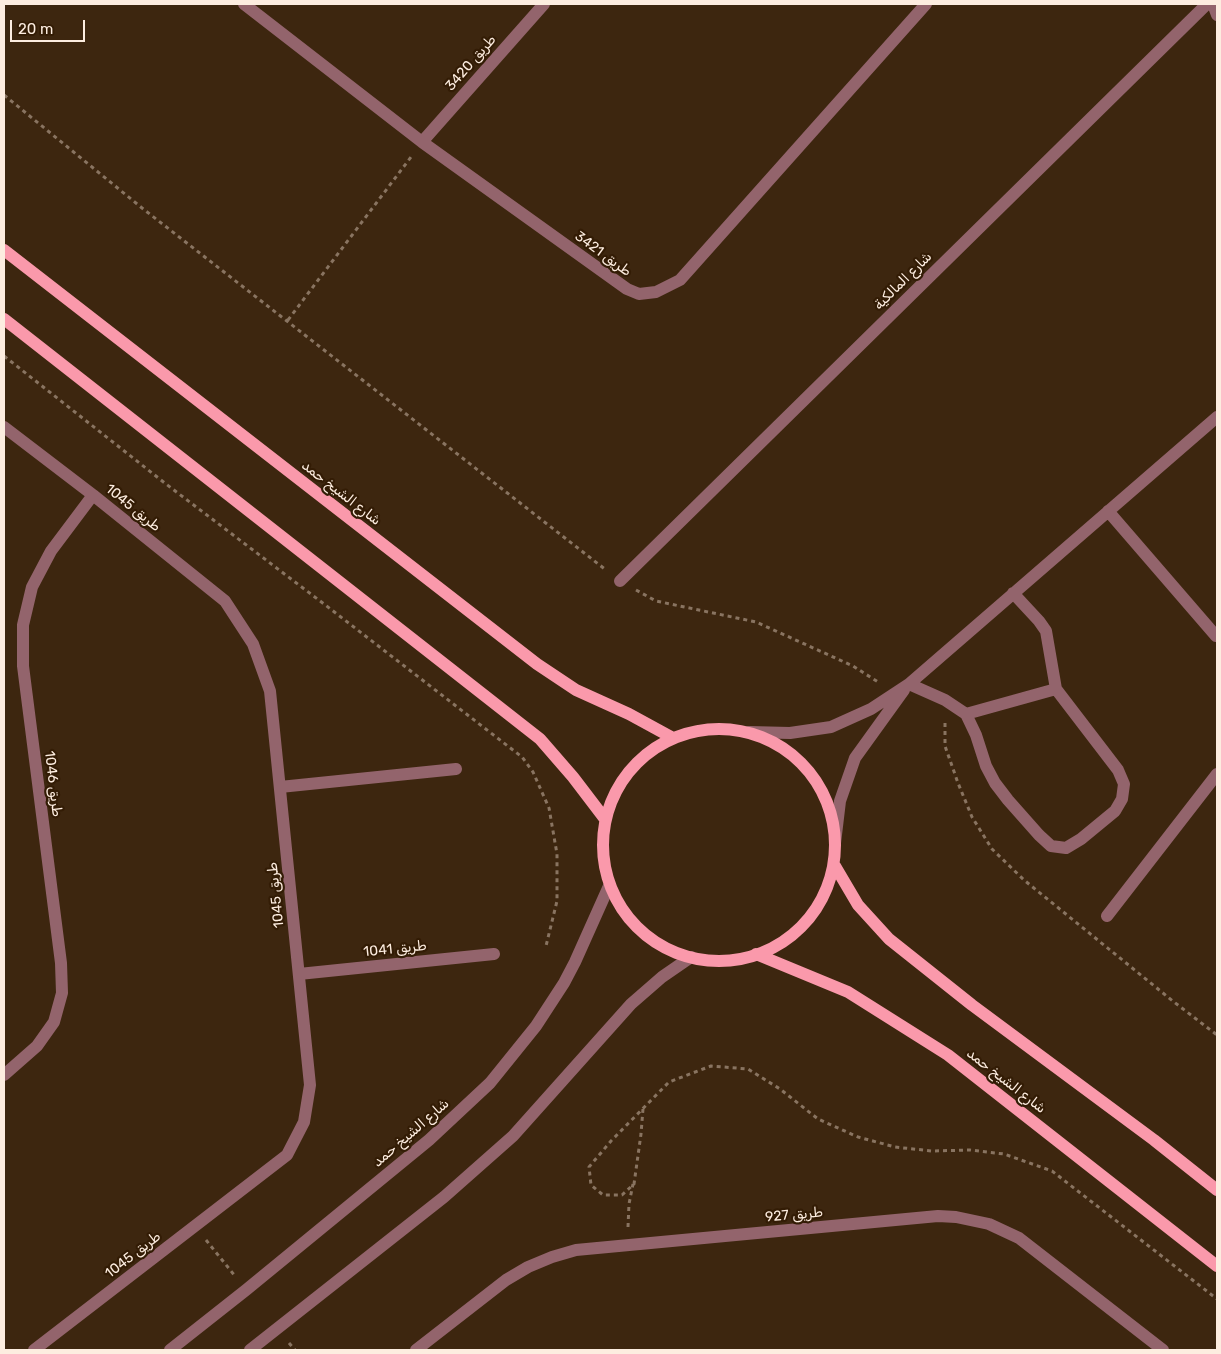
<!DOCTYPE html>
<meta charset="utf-8">
<style>
body{margin:0}
#map{position:relative;width:1221px;height:1354px;overflow:hidden;background:#3d260f;font-family:Rubik,sans-serif}
canvas{display:block}
.frame{position:absolute;inset:0;border:5px solid #fdede0;pointer-events:none}
.scale{position:absolute;left:10px;top:20px;width:75px;height:22px;box-sizing:border-box;border:2px solid #fdede0;border-top:0;padding-left:6px;font-size:15px;line-height:18px;white-space:nowrap;color:#fdede0;-webkit-text-stroke:4px #331c05;paint-order:stroke}
</style>
<div id="map">
<canvas width="1221" height="1354"></canvas>
<div class="frame"></div>
<div class="scale">20 m</div>
</div>
<script>
const ctx = document.querySelector('canvas').getContext('2d');
ctx.lineJoin = 'round';
function shape(rows) {
  const path = new Path2D();
  for (const r of rows) {
    if (r.length === 3) {
      path.moveTo(r[0] + r[2], r[1]);
      path.arc(r[0], r[1], r[2], 0, 2 * Math.PI);
      continue;
    }
    path.moveTo(r[0], r[1]);
    for (let i = 2; i < r.length; i += 2) path.lineTo(r[i], r[i + 1]);
  }
  return path;
}
function strokePath(path, color, width, dash) {
  ctx.strokeStyle = color;
  ctx.lineWidth = width;
  ctx.lineCap = dash ? 'butt' : 'round';
  ctx.setLineDash(dash || []);
  ctx.stroke(path);
}
function drawText(font, color, halo, rows, align = 'center') {
  ctx.font = font + ' Rubik,Vazirmatn,sans-serif';
  ctx.lineWidth = 4.5;
  ctx.setLineDash([]);
  ctx.textBaseline = 'middle';
  ctx.strokeStyle = halo;
  ctx.fillStyle = color;
  for (const [text, x, y, turn = 0] of rows) {
    ctx.save();
    ctx.translate(x, y);
    ctx.rotate((+turn || 0) * Math.PI / 180);
    ctx.textAlign = isNaN(turn) ? turn : align;
    if (halo) ctx.strokeText(text, 0, 0);
    ctx.fillText(text, 0, 0);
    ctx.restore();
  }
}
strokePath(shape([
 [4,95,142,208,606,570],
 [288,320,411,157],
 [4,356,166,484,324,604,522,757,533,772,549,808,557,854,557,901,546,946],
 [636,590,656,601,756,622,853,666,878,682],
 [945,723,945,746,958,783,972,817,992,849,1024,880,1174,1002,1217,1035],
 [643,1109,641,1134,634,1184,622,1195,603,1195,591,1185,589,1167,611,1141,669,1082,711,1066,748,1069,780,1089,818,1119,858,1137,895,1147,932,1151,970,1150,1004,1154,1052,1171,1217,1299],
 [628,1227,629,1204,633,1184],
 [206,1240,235,1276],
 [289,1343,295,1350]
]), '#897461', 3, [4, 4]);
strokePath(shape([
 [244,4,422,142,627,289,639,294,656,292,680,280,926,4],
 [1216,4,1214,7,1217,15],
 [422,142,544,4],
 [4,427,93,495,225,601,253,644,270,691,310,1085,304,1122,287,1155,34,1350],
 [1108,511,1216,636],
 [620,581,1207,4],
 [909,684,945,700,966,714,976,735,986,766,995,783,1008,800,1039,835,1051,846,1066,848,1081,839,1115,811,1122,799,1124,784,1118,770,1056,689,1046,631,1039,621,1013,593],
 [966,714,1056,689],
 [749,732,790,733,831,727,871,709,909,684,1217,417],
 [280,787,456,769],
 [835,843,840,801,855,758,904,690],
 [1107,916,1217,774],
 [299,974,494,954],
 [4,1075,37,1046,54,1022,62,993,61,963,23,666,23,625,32,587,51,551,93,495],
 [170,1350,246,1290,429,1140,490,1083,536,1026,564,983,575,962,609,886],
 [250,1350,444,1197,513,1136,631,1004,662,977,691,957],
 [416,1350,506,1280,528,1267,552,1257,576,1250,938,1216,956,1217,989,1224,1019,1238,1163,1350]
]), '#93646c', 12);
strokePath(shape([
 [4,250,537,664,576,690,629,714,673,738],
 [4,319,540,739,573,777,605,819],
 [719,845,116],
 [835,866,858,905,889,939,972,1005,1154,1140,1217,1190],
 [756,954,848,992,948,1055,1217,1266]
]), '#fa99ab', 12);
drawText('14px', '#fdede0', '#331c05', [
 ["طريق 3420",471,63,-49],
 ["طريق 3421",603,254,36],
 ["شارع المالكية",903,281,-45],
 ["شارع الشيخ حمد",341,493,38],
 ["طريق 1045",133,508,39],
 ["طريق 1046",53,784,83],
 ["طريق 1045",276,895,-96],
 ["طريق 1041",395,949,-6],
 ["شارع الشيخ حمد",1006,1081,38],
 ["شارع الشيخ حمد",411,1133,-41],
 ["طريق 927",794,1215,-5],
 ["طريق 1045",133,1255,-38]
]);
</script>
